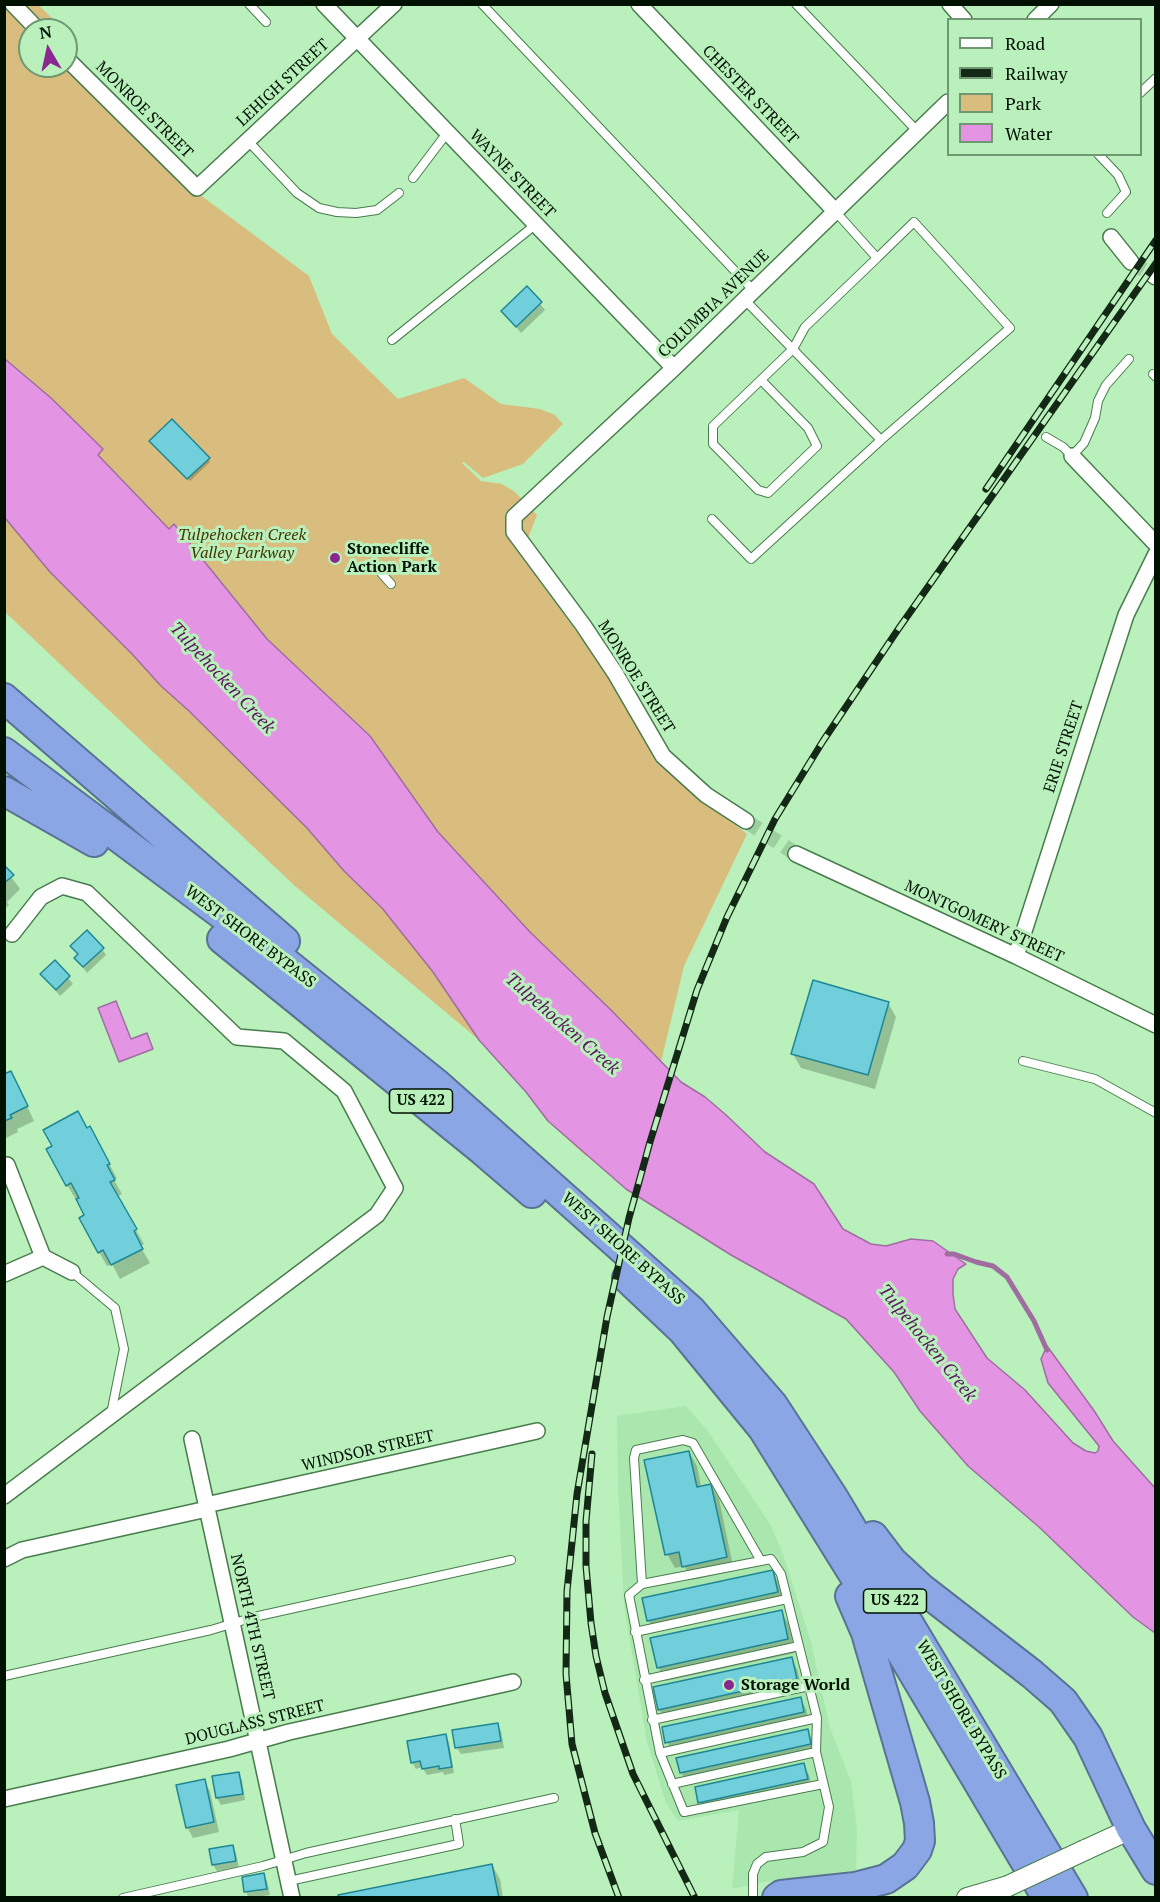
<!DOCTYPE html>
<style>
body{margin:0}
#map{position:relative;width:1160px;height:1902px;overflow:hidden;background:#b9f0bc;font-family:"PT Serif",serif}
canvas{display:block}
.frame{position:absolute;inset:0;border:6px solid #001102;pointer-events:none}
.legend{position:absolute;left:947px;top:18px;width:195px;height:138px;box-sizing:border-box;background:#b9f0bc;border:2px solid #6f9772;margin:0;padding:8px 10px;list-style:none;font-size:18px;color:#001102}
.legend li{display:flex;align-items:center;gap:12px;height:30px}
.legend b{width:30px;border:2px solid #6f9772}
.north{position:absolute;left:18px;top:18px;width:60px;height:60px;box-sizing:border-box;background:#b9f0bc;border:2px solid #6f9772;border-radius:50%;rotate:351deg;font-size:16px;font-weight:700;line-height:24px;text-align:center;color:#001102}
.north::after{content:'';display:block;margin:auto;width:21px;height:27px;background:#8b2890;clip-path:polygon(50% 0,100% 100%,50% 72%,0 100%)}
</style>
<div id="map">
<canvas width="1160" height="1902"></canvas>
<div class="frame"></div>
<ul class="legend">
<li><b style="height:8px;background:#fff"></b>Road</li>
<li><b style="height:8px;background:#132815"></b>Railway</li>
<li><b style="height:16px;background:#d9bd7f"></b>Park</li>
<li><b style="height:16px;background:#e395e4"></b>Water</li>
</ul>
<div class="north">N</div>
</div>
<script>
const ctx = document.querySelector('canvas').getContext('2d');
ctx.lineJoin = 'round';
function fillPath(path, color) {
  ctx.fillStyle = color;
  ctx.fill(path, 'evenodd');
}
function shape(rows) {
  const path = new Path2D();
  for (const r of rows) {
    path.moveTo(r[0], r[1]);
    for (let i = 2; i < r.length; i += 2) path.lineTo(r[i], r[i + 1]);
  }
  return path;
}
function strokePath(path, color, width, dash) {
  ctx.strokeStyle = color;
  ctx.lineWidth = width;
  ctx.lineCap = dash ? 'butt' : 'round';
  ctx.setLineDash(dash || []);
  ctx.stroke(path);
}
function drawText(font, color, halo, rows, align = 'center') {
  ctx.font = font + ' "PT Serif",serif';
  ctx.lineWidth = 6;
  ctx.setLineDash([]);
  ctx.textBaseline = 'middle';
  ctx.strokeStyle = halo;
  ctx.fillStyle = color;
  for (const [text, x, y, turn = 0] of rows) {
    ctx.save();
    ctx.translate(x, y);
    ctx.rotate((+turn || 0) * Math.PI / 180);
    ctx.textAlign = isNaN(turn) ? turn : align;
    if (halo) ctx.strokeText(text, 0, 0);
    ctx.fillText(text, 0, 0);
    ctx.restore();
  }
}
fillPath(shape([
 [686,1406,707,1430,770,1524,783,1554,811,1642,830,1728,851,1781,857,1830,856,1870,765,1882,732,1889,739,1810,678,1821,666,1803,647,1742,624,1606,618,1486,617,1416]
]), '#aae7ae');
fillPath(shape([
 [4,5,39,5,63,30,30,30,30,66,66,65,185,189,195,191,309,276,332,334,398,399,464,378,501,404,540,409,555,415,563,424,523,464,483,478,464,462,462,463,481,481,502,484,515,492,537,515,521,556,594,655,628,708,656,762,747,834,684,966,661,1062,586,1156,548,1121,526,1092,479,1040,295,886,5,612]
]), '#d9bd7f');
const water = shape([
 [5,359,51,398,103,449,98,455,169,529,174,524,267,639,370,736,438,832,530,932,611,1010,681,1082,705,1097,725,1114,765,1152,814,1184,843,1229,871,1244,886,1246,911,1239,933,1241,966,1264,958,1269,953,1279,953,1294,955,1309,987,1358,1025,1390,1073,1443,1086,1451,1095,1453,1098,1451,1099,1446,1048,1383,1041,1359,1047,1346,1095,1412,1113,1441,1155,1488,1155,1633,1133,1617,1039,1527,968,1466,920,1411,894,1372,846,1319,731,1255,626,1189,548,1121,526,1092,479,1040,433,972,382,908,344,871,307,828,189,711,161,686,133,655,50,572,5,518,5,359],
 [116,1001,131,1039,147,1033,153,1049,119,1062,98,1008,116,1001]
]);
fillPath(water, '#e395e4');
strokePath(water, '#9f6da0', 1.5);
fillPath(shape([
 [527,288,545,310,521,333,503,311],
 [153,444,208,459,210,462,190,481],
 [4,867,20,889,7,902,9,905,4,909],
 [72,946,102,949,106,955,87,973,76,958,79,956],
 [55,962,73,984,60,996,42,974],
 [888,1003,896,1017,875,1089,801,1068,793,1054],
 [4,1076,18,1087,34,1121,17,1129,18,1132,4,1139],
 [87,1129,97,1142,117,1178,114,1180,122,1194,117,1197,144,1244,140,1246,150,1263,120,1279,112,1264,107,1266,99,1252,81,1218,86,1216,67,1185],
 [689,1452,697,1466,701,1487,711,1485,719,1499,734,1571,692,1580,684,1566,675,1568,667,1554],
 [772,1571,778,1582,783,1602,654,1631,648,1620],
 [781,1611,789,1625,795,1653,666,1681,658,1667],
 [791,1659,797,1669,802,1690,665,1719,659,1709],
 [800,1699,806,1709,809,1723,673,1752,667,1742],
 [497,1724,501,1731,504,1748,461,1754,457,1748,454,1731],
 [807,1731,813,1741,816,1755,687,1783,681,1772],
 [445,1735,449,1742,454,1773,444,1775,443,1772,427,1775,422,1767,416,1769,412,1762],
 [803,1765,809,1775,812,1789,706,1813,700,1802],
 [238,1773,242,1780,245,1800,221,1805,217,1798,214,1777],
 [204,1781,210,1791,219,1832,193,1838,187,1827],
 [233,1846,236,1853,239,1868,217,1871,213,1865],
 [492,1865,500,1879,503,1898,340,1898],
 [264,1875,267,1881,270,1895,249,1898,246,1892,243,1878]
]), '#0003');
strokePath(shape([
 [947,1254,954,1254,976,1262,993,1266,1007,1277,1034,1321,1047,1350]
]), '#9f6da0', 5);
const building = shape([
 [527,286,542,302,516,327,501,311,527,286],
 [172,419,210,458,187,479,149,441,172,419],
 [4,865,14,875,4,883,4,865],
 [87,930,104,948,83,967,74,958,78,954,70,946,87,930],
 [55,960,70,976,56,990,40,974,55,960],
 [813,980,889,1002,868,1075,791,1054,813,980],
 [11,1071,28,1106,10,1115,12,1118,4,1121,4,1074,11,1071],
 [78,1111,87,1128,90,1126,110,1164,107,1165,115,1180,110,1182,137,1229,134,1231,143,1249,111,1265,103,1250,98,1253,79,1218,84,1215,76,1199,79,1198,71,1183,66,1186,46,1149,52,1146,43,1130,78,1111],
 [689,1451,697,1487,711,1484,727,1557,682,1567,679,1552,665,1555,644,1460,689,1451],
 [773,1570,778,1592,647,1621,642,1598,773,1570],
 [782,1610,788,1639,657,1668,650,1638,782,1610],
 [792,1657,797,1679,658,1710,653,1687,792,1657],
 [801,1697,804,1712,665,1743,662,1727,801,1697],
 [498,1723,501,1741,455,1748,452,1730,498,1723],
 [808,1729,811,1744,680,1773,676,1758,808,1729],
 [446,1734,452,1767,439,1769,439,1766,422,1769,420,1761,411,1763,407,1741,446,1734],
 [804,1763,808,1779,698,1803,695,1787,804,1763],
 [239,1772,243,1794,216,1798,212,1776,239,1772],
 [205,1779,214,1822,186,1828,176,1785,205,1779],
 [233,1845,236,1861,212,1865,209,1849,233,1845],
 [492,1864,499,1898,338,1898,338,1895,492,1864],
 [264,1873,267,1889,244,1892,242,1877,264,1873]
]);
fillPath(building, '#71cfdb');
strokePath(building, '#1f8793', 1.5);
strokePath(shape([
 [1131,262,1154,276],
 [746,821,796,854]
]), '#9dcfa0', 15, [15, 8]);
const service = shape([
 [249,4,266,22],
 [482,4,753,290],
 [796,4,918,132],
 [1140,93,1156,78],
 [248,141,297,193,319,208,337,212,356,213,377,210,399,193],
 [1098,154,1118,175,1126,192,1107,213],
 [413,178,447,133],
 [877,258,914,222,1010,328,881,440],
 [392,340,535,225],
 [1153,374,1156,377],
 [761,380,808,428,817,446,768,493,758,490,713,444,713,426,793,349,805,327,877,258,835,211],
 [1046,437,1063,447,1072,456,1084,443,1095,418,1098,401,1106,385,1129,359],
 [712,519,751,559,881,440,744,299],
 [382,574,391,584],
 [1023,1061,1095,1079,1156,1113],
 [72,1272,115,1308,124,1349,111,1414],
 [642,1584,634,1458,636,1450,683,1440,693,1443,761,1561],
 [635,1632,787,1599],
 [4,1676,211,1630,254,1617,511,1560],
 [644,1680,799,1646],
 [652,1720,809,1686],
 [660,1753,817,1718],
 [672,1784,816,1752],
 [289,1881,459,1844,455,1819],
 [123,1898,263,1866,306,1853,554,1798],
 [753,1898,753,1874,757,1864,766,1857,803,1852,823,1842,829,1807,816,1752,817,1718,781,1574,771,1559,642,1584,629,1595,660,1753,684,1812,823,1784]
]);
const minor = shape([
 [13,4,38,30],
 [324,4,674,368],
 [639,4,835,211],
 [950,4,964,20],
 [1035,20,1051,4],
 [66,58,197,188,394,4],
 [1111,237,1131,262],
 [1154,276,1156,277],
 [1072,456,1156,544],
 [746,821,706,795,663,756,615,673,583,625,514,532,514,517,674,368,948,102],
 [796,854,1016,956,1156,1025],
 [1016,956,1126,615,1156,554],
 [4,1166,7,1165,43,1257],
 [4,1274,43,1257,72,1272],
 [192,1439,292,1898],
 [4,1496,377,1215,395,1188,344,1091,284,1041,237,1037,87,893,62,886,41,897,12,934],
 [206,1505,537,1431],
 [4,1559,22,1550,207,1509],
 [4,1799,229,1749,289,1732,513,1682]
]);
const tertiary = shape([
 [1085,1850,1131,1829],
 [967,1898,1008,1886]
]);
const motorway = shape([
 [4,698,285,941],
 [4,752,284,961,437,1084,691,1310,773,1405,833,1497,1073,1898],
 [4,791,94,842],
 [222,939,483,1151,532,1193],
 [627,1278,682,1330,763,1429,883,1622,1047,1898],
 [873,1536,892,1561,921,1588,1032,1674,1063,1701,1088,1737,1131,1829,1156,1870],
 [777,1898,781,1895,855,1887,886,1879,905,1866,917,1850,920,1841,919,1823,915,1802,866,1633,850,1596]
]);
strokePath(service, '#497c4d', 10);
strokePath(minor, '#497c4d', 18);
strokePath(tertiary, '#497c4d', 22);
strokePath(motorway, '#5a7295', 32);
strokePath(service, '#fff', 8);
strokePath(minor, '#fff', 15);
strokePath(tertiary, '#fff', 20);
strokePath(motorway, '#8ba6e4', 28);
const rail = shape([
 [986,489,1156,240],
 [592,1454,586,1521,586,1566,591,1623,596,1656,605,1693,633,1774,695,1898],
 [619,1898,595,1833,572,1744,566,1674,567,1591,577,1494,607,1317,629,1218,650,1142,697,990,727,917,775,819,823,741,899,628,1156,263]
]);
strokePath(rail, '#132815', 7);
strokePath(rail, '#b9f0bc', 4.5, [14]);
const tertiaryBridge = shape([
 [1008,1886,1085,1850]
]);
strokePath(tertiaryBridge, '#497c4d', 22, []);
strokePath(tertiaryBridge, '#fff', 20);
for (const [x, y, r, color] of [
 [335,558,6,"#8b2890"],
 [729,1685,6,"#8b2890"]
]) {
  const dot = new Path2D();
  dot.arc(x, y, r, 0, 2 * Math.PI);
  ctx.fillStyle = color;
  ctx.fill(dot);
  strokePath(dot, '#b9f0bc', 2);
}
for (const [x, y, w] of [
 [421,1101,63],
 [895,1601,63]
]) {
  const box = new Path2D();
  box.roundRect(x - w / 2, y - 12, w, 24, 4.5);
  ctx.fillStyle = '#b9f0bc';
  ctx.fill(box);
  strokePath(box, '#001102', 1.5);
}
drawText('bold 15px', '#001102', null, [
 ["US 422",421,1101],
 ["US 422",895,1601]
]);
drawText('16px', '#001102', '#b9f0bc', [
 ["LEHIGH STREET",283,83,-43],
 ["CHESTER STREET",750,95,46],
 ["MONROE STREET",144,110,45],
 ["WAYNE STREET",512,174,46],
 ["COLUMBIA AVENUE",714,304,-44],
 ["MONROE STREET",636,677,58],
 ["ERIE STREET",1064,747,-72],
 ["MONTGOMERY STREET",984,922,25],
 ["WEST SHORE BYPASS",250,937,37],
 ["WEST SHORE BYPASS",623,1249,42],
 ["WINDSOR STREET",368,1451,-13],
 ["NORTH 4TH STREET",252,1627,77],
 ["WEST SHORE BYPASS",961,1710,59],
 ["DOUGLASS STREET",255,1723,-14]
]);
drawText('italic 16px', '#463403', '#b9f0bc', [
 ["Tulpehocken Creek",242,535],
 ["Valley Parkway",242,553]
]);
drawText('bold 16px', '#001102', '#b9f0bc', [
 ["Stonecliffe",347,549],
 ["Action Park",347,567],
 ["Storage World",741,1685]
], 'left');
drawText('italic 18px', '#5b165e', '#b9f0bc', [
 ["Tulpehocken Creek",222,678,47],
 ["Tulpehocken Creek",562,1024,41],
 ["Tulpehocken Creek",927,1343,51]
]);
</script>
